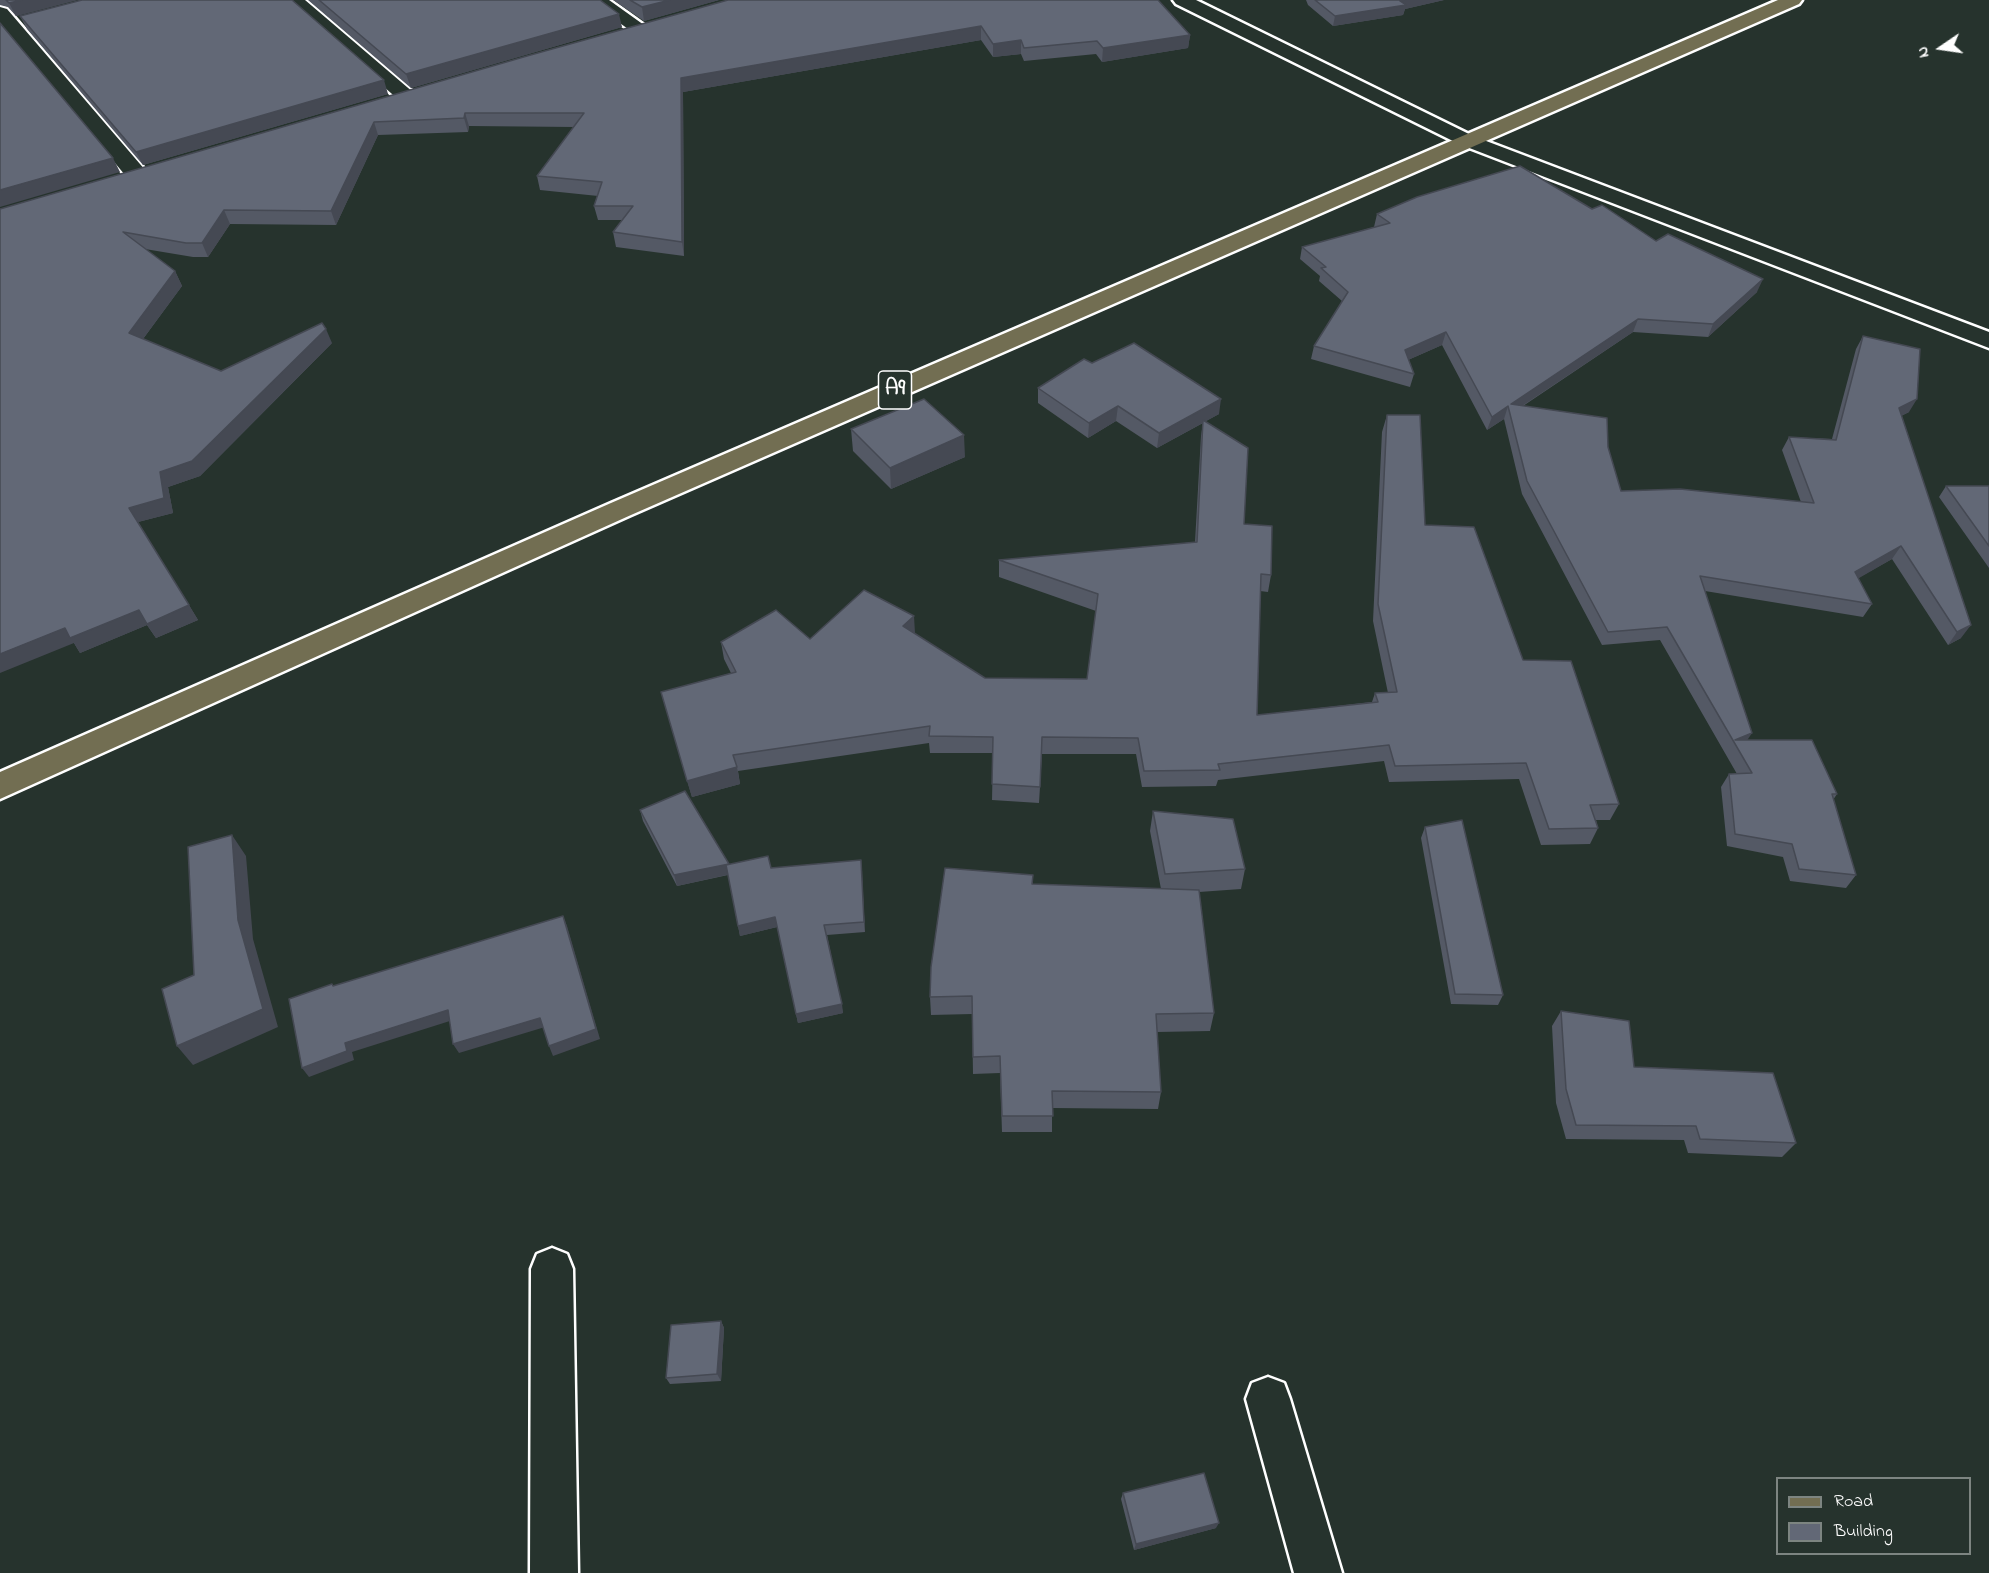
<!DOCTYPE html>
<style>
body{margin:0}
#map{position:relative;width:1989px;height:1573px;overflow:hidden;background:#26332d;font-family:"Indie Flower",sans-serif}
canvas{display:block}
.legend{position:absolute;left:1776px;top:1477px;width:195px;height:78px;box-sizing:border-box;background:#26332d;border:2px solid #7d8581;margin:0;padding:8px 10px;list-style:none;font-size:18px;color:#fff}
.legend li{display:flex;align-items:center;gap:12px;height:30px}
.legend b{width:30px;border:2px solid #7d8581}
.north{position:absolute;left:1911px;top:18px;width:60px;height:60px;-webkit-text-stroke:4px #26332d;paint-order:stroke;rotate:257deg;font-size:16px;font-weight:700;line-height:24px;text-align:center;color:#fff}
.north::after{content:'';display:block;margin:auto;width:21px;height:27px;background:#fff;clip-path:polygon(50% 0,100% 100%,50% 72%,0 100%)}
</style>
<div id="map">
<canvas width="1989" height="1573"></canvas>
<ul class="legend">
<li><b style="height:8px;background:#726e52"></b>Road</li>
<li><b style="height:16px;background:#626876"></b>Building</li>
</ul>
<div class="north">N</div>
</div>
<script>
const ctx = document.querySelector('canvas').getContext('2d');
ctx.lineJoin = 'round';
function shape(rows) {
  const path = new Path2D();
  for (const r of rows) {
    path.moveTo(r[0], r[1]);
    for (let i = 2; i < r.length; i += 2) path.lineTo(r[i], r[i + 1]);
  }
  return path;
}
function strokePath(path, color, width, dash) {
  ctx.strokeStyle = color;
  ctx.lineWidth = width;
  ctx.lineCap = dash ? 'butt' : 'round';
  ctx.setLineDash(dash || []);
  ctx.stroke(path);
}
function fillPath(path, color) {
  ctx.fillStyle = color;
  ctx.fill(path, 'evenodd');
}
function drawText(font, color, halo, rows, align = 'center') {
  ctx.font = font + ' "Indie Flower",sans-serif';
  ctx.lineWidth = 4.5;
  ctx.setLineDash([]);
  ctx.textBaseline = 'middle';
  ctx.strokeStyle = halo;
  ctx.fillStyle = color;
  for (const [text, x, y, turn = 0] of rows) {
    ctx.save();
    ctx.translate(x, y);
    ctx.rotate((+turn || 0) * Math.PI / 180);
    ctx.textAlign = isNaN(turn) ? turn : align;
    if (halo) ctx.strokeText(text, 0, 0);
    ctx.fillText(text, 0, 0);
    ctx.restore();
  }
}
const minor = shape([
 [285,0,305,0,414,93,417,97,414,101,400,101,285,0],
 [588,0,609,0,651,30,649,34,642,36,635,34,588,0],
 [1173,0,1196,0,1473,136,1989,332,1989,348,1459,144,1176,4,1173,0],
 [0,7,7,9,146,171,149,176,146,181,138,182,130,181,0,25,0,7],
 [552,1248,567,1254,573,1269,578,1573,530,1573,531,1269,537,1254,552,1248],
 [1268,1377,1284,1383,1290,1399,1342,1573,1294,1573,1246,1399,1252,1383,1268,1377]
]);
const primary = shape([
 [1778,0,1802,0,1799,4,631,515,0,799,0,772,611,503,1778,0]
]);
strokePath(minor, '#fff', 5);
strokePath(primary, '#fff', 5);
fillPath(minor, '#26332d');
fillPath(primary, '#726e52');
fillPath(shape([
 [0,0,77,0,16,16,8,7,0,5],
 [308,0,600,0,622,27,411,88],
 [613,0,719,0,644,21],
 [728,0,1190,35,1188,48,1102,62,1096,54,1024,61,1021,54,993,57,981,40,683,92,684,256,616,247,613,232,622,220,598,220,594,206,598,196,540,190,537,176,574,127,469,126,468,132,378,135,336,225,230,224,208,257,193,257,145,249,175,271,182,286,143,339,221,371,332,343,200,476,168,487,173,513,138,522,198,620,156,638,147,625,80,653,74,643,0,209],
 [1306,0,1444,0,1405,9,1403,15,1333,26,1308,5],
 [20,16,388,94,143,165,27,29],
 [1592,209,1757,292,1708,337,1633,332,1523,406,1608,447,1621,491,1801,502,1782,450,1789,437,1832,439,1856,349,1863,336,1909,412,1901,416,1961,638,1948,645,1892,559,1858,578,1872,604,1863,617,1705,591,1747,740,1837,794,1833,800,1856,875,1846,888,1790,881,1783,857,1727,846,1721,787,1729,774,1737,774,1660,640,1602,645,1522,494,1504,419,1487,430,1442,345,1408,360,1414,374,1410,387,1311,359,1314,346,1342,301,1319,281,1320,276,1300,259,1302,247,1374,227,1377,214],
 [1092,363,1219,414,1206,421,1244,524,1271,575,1268,592,1260,591,1257,715,1372,702,1375,693,1388,693,1373,621,1382,432,1387,415,1425,525,1523,660,1619,804,1610,820,1596,820,1598,828,1590,844,1541,845,1519,779,1389,782,1384,761,1218,780,1216,786,1142,787,1136,754,1042,754,1039,803,992,800,993,753,930,753,929,743,738,771,740,784,692,797,661,692,731,673,724,659,721,642,810,639,915,633,914,633,985,678,1087,679,1096,611,999,577,999,560,1195,542,1201,436,1203,423,1157,448,1116,421,1088,438,1038,403,1038,388],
 [851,429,965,457,891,489,853,451],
 [1946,486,1989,486,1989,568,1939,497],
 [640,810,729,865,771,868,861,860,865,932,827,935,843,1013,798,1023,777,927,740,936,728,875,677,886,643,821],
 [1153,811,1245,869,1241,889,1199,892,1214,1013,1210,1031,1157,1032,1161,1092,1158,1109,1052,1108,1052,1132,1002,1132,1000,1073,973,1074,972,1014,931,1015,930,997,1033,875,1033,884,1161,889,1150,831],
 [1425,827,1503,995,1498,1005,1451,1004,1421,838],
 [1561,1011,1634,1067,1796,1143,1782,1157,1688,1153,1684,1140,1566,1139,1556,1103,1552,1026],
 [721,1321,724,1328,721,1381,670,1384,666,1378],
 [1123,1493,1216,1528,1134,1550,1121,1499]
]), '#545965');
fillPath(shape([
 [22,0,77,0,16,16,9,3],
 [670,0,719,0,644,21,642,7],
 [1404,0,1444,0,1405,9,1403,15,1333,26,1335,16],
 [619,14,622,27,411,88,406,74],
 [981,26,981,40,683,92,684,256,682,242,681,78],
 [1190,35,1188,48,1102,62,1103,48],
 [1021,40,1021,54,993,57,993,44],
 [384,80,388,94,143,165,136,152],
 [465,113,469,126,468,132,464,118],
 [374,122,378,135,336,225,331,211],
 [113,158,120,172,0,207,0,190],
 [224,210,230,224,208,257,202,243],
 [175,271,182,286,137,347,129,333],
 [1763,279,1757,292,1708,337,1713,324],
 [1638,319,1633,332,1510,414,1511,404],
 [326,329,332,343,200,476,168,487,173,513,138,522,129,508,160,472],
 [1446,332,1442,345,1401,363,1405,350],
 [1221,399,1219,414,1157,448,1159,433],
 [1917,399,1909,412,1891,421,1899,408],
 [1118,406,1116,421,1088,438,1089,423],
 [1508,406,1504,419,1487,430,1492,417],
 [964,435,965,457,891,489,890,468],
 [1901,546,1892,559,1847,585,1855,572],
 [189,605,198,620,156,638,147,625,80,653,74,643,0,673,0,654,65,628,139,610],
 [914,616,915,633,904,643,903,626],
 [1971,625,1961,638,1948,645,1957,632],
 [1752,733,1744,745,1735,740],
 [737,767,740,784,692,797,687,781],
 [232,835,246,856,253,939,278,1027,193,1065,177,1046,238,920],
 [861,860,862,870,865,932,864,922],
 [729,864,731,874,677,886,674,875],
 [563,916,567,926,600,1039,553,1056,549,1046],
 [775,917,777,927,740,936,738,926],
 [842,1004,843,1013,798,1023,796,1014],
 [448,1010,453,1020,352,1052,354,1060,309,1077,302,1068,345,1043],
 [540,1018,545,1027,459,1053,453,1044],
 [721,1321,724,1328,721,1381,717,1374],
 [1219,1523,1216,1528,1134,1550,1136,1544]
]), '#454953');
const building = shape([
 [6,0,22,0,9,3,6,0],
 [82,0,292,0,384,80,136,152,20,16,82,0],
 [319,0,600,0,619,14,406,74,319,0],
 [630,0,670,0,642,7,630,0],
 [728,0,1158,0,1190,35,1103,48,1097,41,1024,48,1021,40,993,44,981,26,681,78,682,242,613,232,633,206,594,206,602,182,537,176,584,113,465,113,464,118,374,122,331,211,224,210,202,243,186,243,123,232,175,271,129,333,221,371,322,323,326,329,192,461,160,472,164,498,129,508,189,605,147,624,139,610,70,638,65,628,0,654,0,209,527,56,728,0],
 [1315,0,1404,0,1400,1,1406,5,1335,16,1315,0],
 [0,23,113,158,0,190,0,23],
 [1520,166,1592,209,1602,205,1656,241,1668,234,1763,279,1713,324,1638,319,1511,404,1607,418,1608,447,1621,491,1680,489,1814,503,1789,437,1836,440,1863,336,1920,349,1917,399,1899,408,1971,625,1957,632,1901,546,1855,572,1872,604,1700,576,1752,733,1735,740,1812,740,1837,794,1832,794,1856,875,1799,869,1792,844,1735,834,1729,774,1752,773,1667,627,1608,632,1527,481,1508,406,1492,417,1446,332,1405,350,1414,374,1314,346,1348,292,1321,268,1326,267,1302,247,1390,223,1377,214,1417,197,1520,166],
 [1134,343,1221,399,1159,433,1118,406,1089,423,1038,388,1084,359,1092,363,1134,343],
 [924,399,964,435,890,468,851,429,924,399],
 [1387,415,1420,415,1425,525,1474,527,1523,660,1571,661,1619,804,1590,805,1598,828,1549,829,1526,763,1395,766,1389,745,1218,764,1220,770,1144,771,1138,738,1042,737,1040,787,992,784,993,737,929,736,930,726,733,755,737,767,687,781,661,692,736,672,721,642,776,610,810,639,864,590,914,616,903,626,985,678,1087,679,1098,594,999,560,1197,542,1203,420,1248,448,1244,524,1272,526,1271,575,1261,574,1257,715,1378,702,1375,693,1397,692,1378,604,1387,415],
 [1946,486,1989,486,1989,546,1946,486],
 [685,791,729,864,674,875,640,810,685,791],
 [1153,811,1233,819,1245,869,1165,874,1153,811],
 [1462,820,1503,995,1455,994,1425,827,1462,820],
 [232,835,238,920,263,1009,177,1046,162,989,194,975,188,847,232,835],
 [768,856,771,868,861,860,864,922,824,925,842,1004,796,1014,775,917,738,926,726,865,768,856],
 [945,868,1033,875,1032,884,1199,890,1214,1013,1156,1014,1161,1092,1052,1091,1053,1116,1002,1116,1000,1056,973,1057,972,996,930,997,931,967,945,868],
 [563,916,596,1029,549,1046,540,1018,453,1044,448,1010,345,1043,347,1051,302,1068,289,999,332,984,333,986,563,916],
 [1561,1011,1629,1021,1634,1067,1773,1073,1796,1143,1700,1139,1696,1126,1576,1125,1566,1089,1561,1011],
 [721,1321,717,1374,666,1378,671,1325,721,1321],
 [1204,1473,1219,1523,1136,1544,1123,1493,1204,1473]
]);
fillPath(building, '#626876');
strokePath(building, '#454953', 1.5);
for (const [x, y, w] of [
 [895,390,33]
]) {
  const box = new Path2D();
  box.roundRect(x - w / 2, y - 19, w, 38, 4.5);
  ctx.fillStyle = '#26332d';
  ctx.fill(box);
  strokePath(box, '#fff', 1.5);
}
drawText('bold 22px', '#fff', null, [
 ["A9",895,390]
]);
</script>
